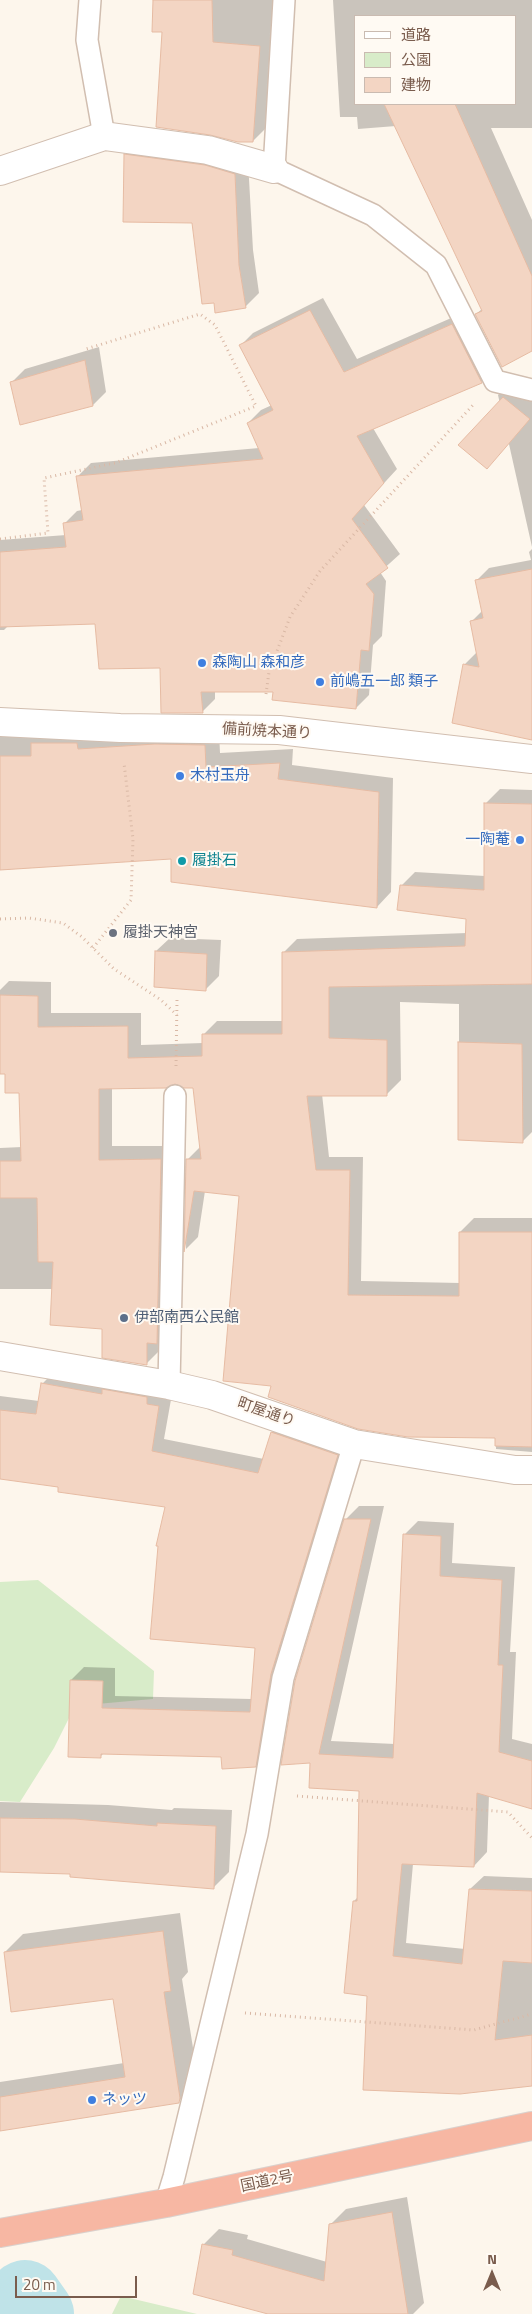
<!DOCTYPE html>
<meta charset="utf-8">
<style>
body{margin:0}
#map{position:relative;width:532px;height:2314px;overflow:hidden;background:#fdf6ec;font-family:"Titillium Web","Noto Sans JP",sans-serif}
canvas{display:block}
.legend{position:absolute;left:354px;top:15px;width:162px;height:90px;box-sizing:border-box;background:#fffaf3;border:1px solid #cabbb1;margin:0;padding:6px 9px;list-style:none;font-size:15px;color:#7a5c4d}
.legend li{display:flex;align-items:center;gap:10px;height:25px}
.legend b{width:25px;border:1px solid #cabbb1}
.north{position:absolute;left:467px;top:2249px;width:50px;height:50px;-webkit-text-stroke:4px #fffaf3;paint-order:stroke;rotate:0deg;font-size:14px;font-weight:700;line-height:20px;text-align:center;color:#7a5c4d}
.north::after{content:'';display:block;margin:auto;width:18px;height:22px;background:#7a5c4d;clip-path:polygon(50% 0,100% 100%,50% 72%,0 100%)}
.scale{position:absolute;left:15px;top:2276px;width:122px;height:22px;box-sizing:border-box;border:2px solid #7a5c4d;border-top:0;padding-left:6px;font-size:15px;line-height:18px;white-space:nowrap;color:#7a5c4d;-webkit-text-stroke:4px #fffaf3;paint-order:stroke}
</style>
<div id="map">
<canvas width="532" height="2314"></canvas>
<ul class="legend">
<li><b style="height:6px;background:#fff"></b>道路</li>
<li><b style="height:14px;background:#d8ecc9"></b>公園</li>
<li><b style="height:14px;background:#f3d5c3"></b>建物</li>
</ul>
<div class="north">N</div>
<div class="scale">20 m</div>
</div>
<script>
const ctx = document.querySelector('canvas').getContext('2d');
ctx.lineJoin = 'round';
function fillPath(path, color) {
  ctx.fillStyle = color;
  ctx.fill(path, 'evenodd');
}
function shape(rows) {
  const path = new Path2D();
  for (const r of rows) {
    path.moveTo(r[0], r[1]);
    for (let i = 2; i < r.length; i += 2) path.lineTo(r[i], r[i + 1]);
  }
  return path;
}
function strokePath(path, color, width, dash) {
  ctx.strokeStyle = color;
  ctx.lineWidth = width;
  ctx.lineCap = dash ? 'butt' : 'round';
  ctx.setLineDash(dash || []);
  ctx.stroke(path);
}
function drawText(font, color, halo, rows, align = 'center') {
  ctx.font = font + ' "Titillium Web","Noto Sans JP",sans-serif';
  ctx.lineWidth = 4;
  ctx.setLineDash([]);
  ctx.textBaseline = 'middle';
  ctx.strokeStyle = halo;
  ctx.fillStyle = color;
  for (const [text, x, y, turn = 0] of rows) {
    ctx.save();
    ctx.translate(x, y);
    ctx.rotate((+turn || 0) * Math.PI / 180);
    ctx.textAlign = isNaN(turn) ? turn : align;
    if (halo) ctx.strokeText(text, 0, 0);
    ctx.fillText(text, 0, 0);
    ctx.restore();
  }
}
fillPath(shape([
 [38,1580,154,1671,153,1699,75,1706,54,1748,20,1802,0,1801,0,1582],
 [121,2296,197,2314,112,2314]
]), '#d8ecc9');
fillPath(shape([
 [154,0,279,0,270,124,253,141,164,31],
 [333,0,532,0,532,128,491,128,532,220,532,350,476,314,482,309,396,126,358,129,357,117,340,117],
 [356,16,516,16,516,104,356,104],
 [139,141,248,161,253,250,259,293,245,307,215,301,193,222,125,155],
 [323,298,357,359,465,312,494,369,481,382,373,428,397,469,364,505,400,554,380,572,386,581,382,636,373,645,369,695,356,708,275,691,215,691,215,699,202,712,161,666,96,623,8,626,4,630,0,630,0,540,66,535,64,524,77,511,82,510,78,476,91,463,259,448,248,423,261,410,272,405,240,346,253,333],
 [99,347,106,392,93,405,12,382,25,369],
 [511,381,532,398,532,547,498,395],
 [532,549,532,738,464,665,477,652,472,621,483,610,476,581,489,568,531,560,529,552],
 [219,731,220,753,293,749,292,765,393,778,391,892,377,907,173,857,0,870,0,733],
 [500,789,532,790,532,1132,522,1142,459,1138,459,1004,400,1002,401,1080,387,1094,322,1094,329,1157,363,1157,361,1281,461,1283,460,1232,474,1218,532,1218,532,1452,496,1449,496,1437,273,1385,240,1195,205,1191,198,1237,186,1249,187,1160,201,1146,194,1086,175,1082,112,1087,112,1146,175,1146,160,1350,146,1364,104,1328,53,1289,0,1289,0,1148,22,1147,21,1092,6,1073,0,1073,0,990,9,981,51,982,51,1013,141,1013,141,1045,203,1043,203,1035,217,1021,283,1021,283,953,297,939,467,933,468,918,401,886,415,872,485,876,486,803],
 [170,938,221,940,219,976,205,990,156,951],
 [55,1371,172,1394,164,1439,264,1459,272,1432,285,1420,350,1442,268,1753,255,1766,223,1756,104,1753,100,1757,71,1680,84,1667,115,1668,115,1696,252,1699,257,1647,166,1506,60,1486,0,1478,0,1396,39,1401,42,1384],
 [359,1506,384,1506,331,1741,395,1744,405,1534,418,1521,454,1523,452,1563,515,1567,510,1652,516,1652,512,1739,532,1744,532,1807,489,1795,487,1852,474,1866,413,1864,406,1943,465,1949,470,1889,484,1876,532,1878,532,2084,368,1995,354,1901,358,1897,361,1790,310,1787,345,1520],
 [0,1802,108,1805,172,1810,174,1808,232,1810,229,1872,213,1888,71,1873,0,1871],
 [180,1913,188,1972,182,1979,198,2079,196,2084,178,2102,0,2130,0,2082,124,2063,114,1998,5,1952,23,1934],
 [407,2197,424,2303,413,2314,271,2314,204,2244,219,2229,248,2235,247,2239,327,2262,330,2225,346,2209],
 [8,2294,10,2314,0,2314,0,2295]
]), '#0003');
strokePath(shape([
 [25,2297,37,2314]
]), '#bfe3e8', 74);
const building = shape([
 [153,0,212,0,213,42,260,46,253,142,238,142,210,135,156,127,162,32,152,32,153,0],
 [384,104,455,104,532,276,532,351,502,367,475,314,482,311,384,104],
 [124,154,205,165,235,174,239,265,246,308,215,313,214,303,202,304,192,223,123,222,124,154],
 [310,310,344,372,452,324,482,383,357,436,384,483,352,519,388,568,366,584,374,594,369,651,361,650,356,709,272,700,273,692,201,692,203,713,161,713,160,668,99,669,95,624,0,627,0,552,66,547,63,523,83,520,76,476,263,459,247,423,273,410,239,345,310,310],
 [85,360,93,406,20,425,10,382,85,360],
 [503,397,530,419,487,469,458,445,503,397],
 [532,569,532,740,452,723,463,664,479,667,470,621,483,618,475,580,532,569],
 [31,743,77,743,78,749,155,744,205,745,206,767,280,763,278,779,379,792,377,908,171,882,171,859,0,870,0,756,31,756,31,743],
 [484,803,532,804,532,984,329,987,329,1038,387,1040,387,1096,307,1096,316,1170,350,1170,348,1295,459,1296,459,1232,532,1232,532,1447,495,1446,495,1438,408,1437,358,1429,268,1397,271,1386,223,1381,239,1196,194,1191,184,1252,186,1159,201,1159,193,1088,184,1088,175,1084,166,1088,99,1089,99,1160,161,1159,157,1344,147,1343,147,1365,102,1358,102,1329,50,1325,53,1262,38,1262,37,1198,0,1198,0,1161,21,1161,19,1093,5,1093,5,1074,0,1074,0,995,38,996,38,1027,128,1026,128,1058,202,1056,202,1034,282,1034,282,952,465,946,466,919,397,910,400,885,484,890,484,803],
 [155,951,207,954,206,991,154,987,155,951],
 [458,1042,522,1044,523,1143,458,1140,458,1042],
 [41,1383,102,1394,102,1389,147,1397,147,1404,159,1406,152,1451,258,1473,271,1432,338,1455,271,1674,256,1767,222,1769,221,1757,101,1754,101,1758,68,1757,70,1680,103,1681,102,1708,250,1712,255,1648,150,1639,158,1546,156,1546,165,1507,58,1492,58,1487,0,1479,0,1410,36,1414,41,1383],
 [344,1519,371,1519,319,1754,393,1758,403,1534,441,1536,440,1576,502,1580,498,1665,503,1665,499,1752,532,1761,532,1809,477,1793,474,1867,402,1864,393,1956,462,1964,469,1889,532,1891,532,1963,503,1961,495,2040,532,2035,532,2086,460,2094,363,2090,367,1996,344,1993,353,1901,357,1901,359,1791,309,1788,310,1763,281,1765,295,1681,344,1519],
 [0,1818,75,1819,157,1826,157,1823,216,1826,214,1889,70,1877,70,1874,0,1872,0,1818],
 [163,1931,171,1991,164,1992,180,2098,179,2103,0,2131,0,2097,125,2077,113,1999,11,2012,4,1952,163,1931],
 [392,2212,408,2314,268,2314,193,2294,202,2244,233,2250,232,2255,324,2281,329,2224,392,2212]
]);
fillPath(building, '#f3d5c3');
strokePath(building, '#e6bba3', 1);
const lane = shape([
 [90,0,87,40,104,136],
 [284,0,274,169,373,215,436,265,495,381,532,390],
 [169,1385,175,1096],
 [166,2203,174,2177,257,1834,283,1678,354,1444]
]);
const street = shape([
 [0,171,104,136,208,150,274,169],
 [0,722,120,728,279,730,532,759],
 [0,1356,169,1385,212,1395,354,1444,515,1470,532,1470]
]);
const highway = shape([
 [0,2233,166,2203,532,2126]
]);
strokePath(lane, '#d1beb0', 24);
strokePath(street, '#d1beb0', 30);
strokePath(highway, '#dad1cd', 30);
strokePath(shape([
 [0,539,48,533,44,478,115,463,256,406,215,325,200,314,86,349],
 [266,694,269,672,290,617,320,571,474,404],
 [0,919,29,918,63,923,82,937,114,969,161,1000,177,1015],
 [93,948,131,900,133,839,124,763],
 [176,1066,177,999],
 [297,1796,508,1812,532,1838],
 [245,2013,474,2030,532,2014]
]), '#d9b8a5', 3, [1, 4]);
strokePath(lane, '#fff', 21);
strokePath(street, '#fff', 28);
strokePath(highway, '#f7b7a3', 28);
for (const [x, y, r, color] of [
 [202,663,5,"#3f7fe0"],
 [320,682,5,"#3f7fe0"],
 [180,776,5,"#3f7fe0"],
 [520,840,5,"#3f7fe0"],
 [182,861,5,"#0f9aa8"],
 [113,933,5,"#6b7280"],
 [124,1318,5,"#5c6f8a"],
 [92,2100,5,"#3f7fe0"]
]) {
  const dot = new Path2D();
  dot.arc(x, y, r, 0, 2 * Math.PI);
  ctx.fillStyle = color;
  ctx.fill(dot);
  strokePath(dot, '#fffaf3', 2);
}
drawText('15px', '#366cbe', '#fffaf3', [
 ["森陶山 森和彦",212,663],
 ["前嶋五一郎 類子",330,682],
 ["木村玉舟",190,776],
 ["一陶菴",510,840,"right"],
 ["ネッツ",102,2100]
], 'left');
drawText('15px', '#7a5c4d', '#fffaf3', [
 ["備前焼本通り",267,732,3],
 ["町屋通り",266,1413,19],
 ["国道2号",267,2182,-12]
]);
drawText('15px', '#0d838f', '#fffaf3', [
 ["履掛石",192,861]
], 'left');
drawText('15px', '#5b616d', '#fffaf3', [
 ["履掛天神宮",123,933]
], 'left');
drawText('15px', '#4e5e75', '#fffaf3', [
 ["伊部南西公民館",134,1318]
], 'left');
</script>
